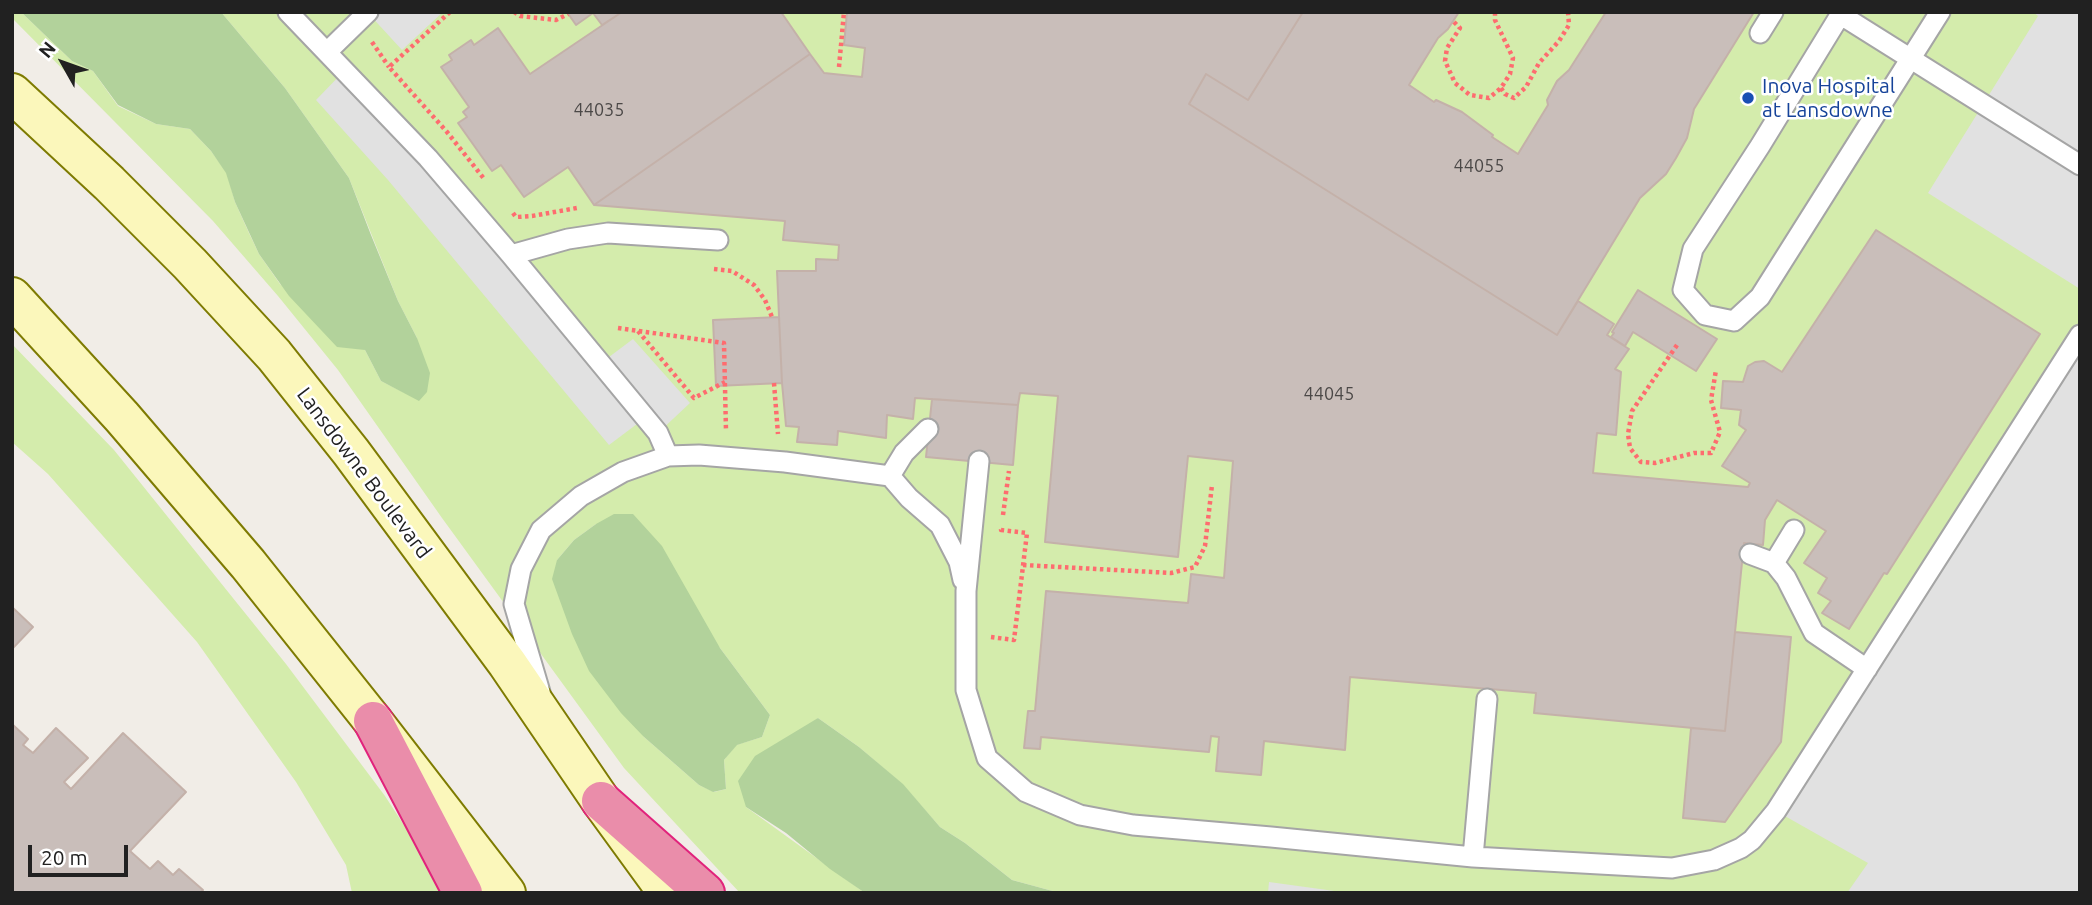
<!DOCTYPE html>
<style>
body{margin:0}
#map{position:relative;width:2092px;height:905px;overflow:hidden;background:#f1ede7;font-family:Ubuntu,sans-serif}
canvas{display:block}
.frame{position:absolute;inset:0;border:14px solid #212121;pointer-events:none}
.north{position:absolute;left:28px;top:28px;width:70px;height:70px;-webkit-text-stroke:5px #fff;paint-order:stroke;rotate:310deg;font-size:19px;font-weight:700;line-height:28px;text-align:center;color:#212121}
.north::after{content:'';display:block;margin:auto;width:24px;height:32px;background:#212121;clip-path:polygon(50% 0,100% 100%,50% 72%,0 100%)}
.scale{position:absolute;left:28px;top:845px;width:100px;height:32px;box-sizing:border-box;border:4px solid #212121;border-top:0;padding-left:9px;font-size:21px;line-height:24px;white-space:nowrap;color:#212121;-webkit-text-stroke:5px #fff;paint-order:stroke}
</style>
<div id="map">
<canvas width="2092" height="905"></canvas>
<div class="frame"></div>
<div class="north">N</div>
<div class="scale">20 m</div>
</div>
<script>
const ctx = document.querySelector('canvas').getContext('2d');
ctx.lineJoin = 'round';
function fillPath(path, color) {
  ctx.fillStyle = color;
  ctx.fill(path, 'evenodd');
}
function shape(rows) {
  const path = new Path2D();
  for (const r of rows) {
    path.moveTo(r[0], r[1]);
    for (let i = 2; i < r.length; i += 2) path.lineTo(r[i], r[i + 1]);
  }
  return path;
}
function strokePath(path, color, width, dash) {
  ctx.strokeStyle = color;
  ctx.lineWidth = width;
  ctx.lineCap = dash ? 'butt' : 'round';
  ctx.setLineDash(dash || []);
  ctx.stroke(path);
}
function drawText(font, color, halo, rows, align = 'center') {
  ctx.font = font + ' Ubuntu,sans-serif';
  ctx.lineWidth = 5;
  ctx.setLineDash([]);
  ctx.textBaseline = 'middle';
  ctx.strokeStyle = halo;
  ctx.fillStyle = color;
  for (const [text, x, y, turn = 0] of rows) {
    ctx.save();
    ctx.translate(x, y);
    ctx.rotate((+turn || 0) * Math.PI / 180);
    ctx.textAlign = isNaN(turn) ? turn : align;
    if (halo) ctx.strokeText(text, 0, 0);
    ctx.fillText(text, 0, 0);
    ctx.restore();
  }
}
fillPath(shape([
 [12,12,21,12,72,61,93,71,118,106,156,124,190,129,211,151,227,173,235,202,249,233,259,254,280,284,365,350,381,381,405,393,417,338,398,301,349,178,285,88,221,12,2080,12,2080,893,1060,893,1012,880,965,843,940,827,902,784,859,747,818,718,746,807,865,893,740,893,624,768,442,518,338,370,278,296,213,221,12,18],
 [596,524,720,648,770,715,762,737,736,745,724,760,726,789,714,792,699,785,644,737,557,560,574,540],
 [12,344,114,450,286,664,385,796,428,862,441,893,352,893,346,865,296,782,197,642,48,474,12,442]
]), '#d4ecac');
fillPath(shape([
 [21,12,221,12,285,88,349,178,371,235,398,301,417,338,430,373,427,392,419,401,381,381,365,350,337,347,289,296,259,254,235,202,226,173,211,151,190,129,156,124,118,105,93,71,72,61],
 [614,514,633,514,662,546,720,648,770,715,762,737,737,745,724,760,726,789,713,792,699,785,644,737,621,713,589,671,572,634,552,579,557,560,574,540,596,524],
 [818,718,859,747,903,784,940,827,965,843,1012,880,1060,893,865,893,830,869,786,833,746,807,738,781,755,756]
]), '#b2d29b');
fillPath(shape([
 [351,12,443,12,402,50,368,13,359,21],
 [2033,12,2080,12,2080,289,1928,193,2038,16],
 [344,71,601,363,633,339,690,403,658,433,645,418,609,445,388,180,316,100],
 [2080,335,2080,893,1847,893,1868,863,1776,811],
 [1269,882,1349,893,1268,893]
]), '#e1e1e1');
const building = shape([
 [567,12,622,12,602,25,593,13,576,25,567,12],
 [622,12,781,12,810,54,594,205,568,167,524,197,501,165,492,171,458,123,467,117,463,112,469,107,441,67,452,60,449,55,471,40,474,45,498,28,530,74,622,12],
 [847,12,1303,12,1248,100,1206,74,1189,104,1557,335,1578,301,1614,324,1607,335,1629,349,1615,369,1621,372,1616,435,1597,433,1593,473,1748,487,1750,483,1722,466,1746,430,1739,425,1741,410,1721,408,1723,381,1743,382,1748,366,1755,362,1764,361,1782,372,1876,230,2040,334,1887,574,1884,573,1849,629,1822,613,1831,601,1818,593,1827,578,1804,563,1826,531,1777,500,1765,520,1763,545,1744,543,1725,731,1534,713,1536,693,1350,677,1345,750,1264,741,1261,775,1216,771,1219,737,1211,736,1209,752,1041,737,1040,749,1024,748,1028,711,1035,711,1046,591,1188,603,1191,574,1224,578,1233,461,1188,456,1178,557,1045,542,1058,396,1020,393,1018,405,915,398,913,419,887,415,886,438,838,431,837,445,797,442,799,427,786,426,782,383,777,271,816,271,816,259,838,260,839,245,783,240,785,221,594,205,810,54,824,73,862,77,865,48,844,45,847,12],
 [1303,12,1459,12,1448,29,1438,38,1409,85,1434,102,1436,100,1462,112,1493,135,1492,137,1518,154,1548,105,1547,100,1557,81,1569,70,1606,12,1754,12,1694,109,1687,138,1676,158,1666,174,1640,198,1557,335,1189,104,1206,74,1248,100,1303,12],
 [1638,290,1717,339,1696,371,1633,332,1625,346,1611,337,1614,333,1612,332,1638,290],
 [779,317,782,383,716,386,713,320,779,317],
 [932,399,1018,405,1013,465,926,457,932,399],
 [12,607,33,627,12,649,12,607],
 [1735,632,1791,637,1781,742,1725,822,1683,818,1691,728,1725,731,1735,632],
 [12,724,28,739,23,745,33,753,56,728,88,758,64,782,71,789,123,733,186,792,130,851,150,869,158,861,173,875,179,869,203,890,200,893,12,893,12,724]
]);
fillPath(building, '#c9beba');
strokePath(building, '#c4b1a9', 2);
const service = shape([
 [288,12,428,158,511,255,658,433,668,456],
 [1842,12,1760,146,1693,249,1683,290,1705,315,1734,321,1760,297,1940,12],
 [1841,15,2080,165],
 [1760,33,1773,12],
 [327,52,368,12],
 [511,255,568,239,608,233,718,240],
 [979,461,966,591,966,690,987,758,1026,792,1080,815,1133,825,1271,837,1473,857,1672,868,1714,860,1741,848,1752,840,1776,811,2080,335],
 [890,476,904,453,928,429],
 [1750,554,1774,563,1786,578,1814,633,1867,669],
 [1774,563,1794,530],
 [540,692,514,604,521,569,541,530,581,496,623,472,668,456,699,455,785,462,890,476,909,498,940,525,959,562,963,580],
 [1473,857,1487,699]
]);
const secondary = shape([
 [12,93,109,183,190,264,274,355,351,452,507,663,601,801,668,893],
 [12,297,122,417,248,564,373,721,506,893]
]);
const motorway = shape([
 [373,721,463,893],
 [601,801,705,893]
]);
strokePath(service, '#a5a5a5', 23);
strokePath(secondary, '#7e7b02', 42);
strokePath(motorway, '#e1237c', 42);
strokePath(shape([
 [450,12,389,67,447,132,485,180],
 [514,12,520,16,556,20,568,14],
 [1454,22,1460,28,1447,48,1445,61,1455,83,1470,95,1489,98,1501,88,1510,74,1513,58,1495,20,1495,12],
 [372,42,389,67],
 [839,67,844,12],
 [1501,88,1505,94,1514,98,1526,87,1539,63,1559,41,1569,25,1568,12],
 [513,213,516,217,532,216,577,208],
 [714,269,732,271,754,285,765,300,772,317],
 [618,328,724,343,726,431],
 [638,331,694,398,725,382],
 [1677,345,1632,411,1628,434,1630,448,1641,462,1655,463,1694,453,1711,453,1720,432,1711,400,1716,370],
 [774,383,778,434],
 [1003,515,1009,471],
 [1023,565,1171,573,1195,567,1205,546,1212,485],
 [991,637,1014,640,1027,533,1001,530,1002,527]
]), '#fe6c6f', 4.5, [3.5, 3.5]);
strokePath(service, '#fff', 19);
strokePath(secondary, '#fbf7bb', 38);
strokePath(motorway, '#ea8daa', 38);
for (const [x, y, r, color] of [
 [1748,98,7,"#1a4fb4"]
]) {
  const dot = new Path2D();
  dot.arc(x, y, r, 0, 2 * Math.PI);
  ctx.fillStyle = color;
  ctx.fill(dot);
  strokePath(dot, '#fff', 2.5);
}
drawText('18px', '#4b4847', null, [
 ["44035",599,110],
 ["44055",1479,166],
 ["44045",1329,394]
]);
drawText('21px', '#164399', '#fff', [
 ["Inova Hospital",1762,86],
 ["at Lansdowne",1762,110]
], 'left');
drawText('21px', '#212121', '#fff', [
 ["Lansdowne Boulevard",364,473,53]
]);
</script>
